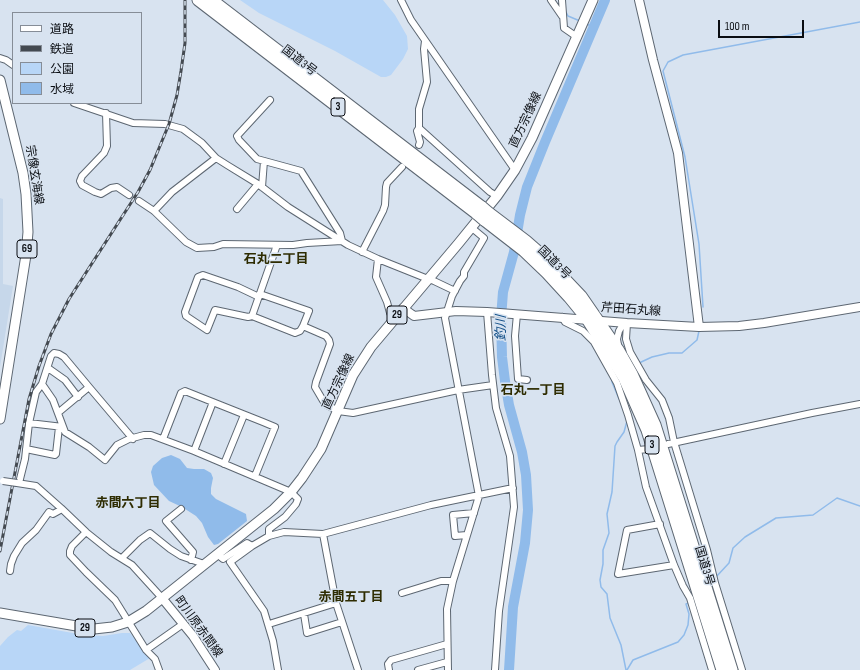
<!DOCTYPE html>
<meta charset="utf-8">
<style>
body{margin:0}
#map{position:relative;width:860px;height:670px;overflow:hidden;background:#d8e3f0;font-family:"Sofia Sans Condensed","Noto Sans JP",sans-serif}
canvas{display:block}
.legend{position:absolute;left:12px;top:12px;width:130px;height:92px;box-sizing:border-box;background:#d8e3f0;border:1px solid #868d97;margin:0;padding:5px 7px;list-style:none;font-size:12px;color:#0a0d12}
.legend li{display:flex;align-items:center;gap:8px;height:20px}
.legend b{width:20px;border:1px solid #868d97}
.scale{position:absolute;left:718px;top:20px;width:86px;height:18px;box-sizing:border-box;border:2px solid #0a0d12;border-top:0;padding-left:5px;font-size:12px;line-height:14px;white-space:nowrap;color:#0a0d12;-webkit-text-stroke:3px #d8e3f0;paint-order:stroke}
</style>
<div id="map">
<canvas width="860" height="670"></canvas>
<ul class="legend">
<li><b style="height:5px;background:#fff"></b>道路</li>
<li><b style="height:5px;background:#444a51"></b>鉄道</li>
<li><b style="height:11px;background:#b8d6f7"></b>公園</li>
<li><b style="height:11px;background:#90bbea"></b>水域</li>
</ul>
<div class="scale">100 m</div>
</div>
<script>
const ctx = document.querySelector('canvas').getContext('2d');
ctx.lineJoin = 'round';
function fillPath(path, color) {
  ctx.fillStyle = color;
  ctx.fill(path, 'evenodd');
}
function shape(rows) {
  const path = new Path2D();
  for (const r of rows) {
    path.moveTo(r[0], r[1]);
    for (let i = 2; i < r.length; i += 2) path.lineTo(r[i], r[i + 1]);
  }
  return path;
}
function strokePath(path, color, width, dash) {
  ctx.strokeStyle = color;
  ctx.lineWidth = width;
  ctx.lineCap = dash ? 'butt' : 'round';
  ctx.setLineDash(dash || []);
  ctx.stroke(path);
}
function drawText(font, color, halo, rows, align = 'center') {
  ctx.font = font + ' "Sofia Sans Condensed","Noto Sans JP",sans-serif';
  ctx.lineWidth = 3;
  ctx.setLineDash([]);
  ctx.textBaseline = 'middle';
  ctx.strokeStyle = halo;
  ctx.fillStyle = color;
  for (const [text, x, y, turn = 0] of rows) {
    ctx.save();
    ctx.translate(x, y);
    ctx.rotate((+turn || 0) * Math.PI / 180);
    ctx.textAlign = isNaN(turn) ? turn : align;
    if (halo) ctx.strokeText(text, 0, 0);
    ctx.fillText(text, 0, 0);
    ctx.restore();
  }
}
fillPath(shape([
 [0,198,3,199,3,284,13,286,0,367]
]), '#c6d7ea');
fillPath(shape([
 [240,0,383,0,395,15,407,36,408,49,403,59,391,75,386,77,381,77,335,51,259,13],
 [28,625,84,635,103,636,122,633,130,633,150,658,130,670,0,670,0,646,8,637,17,630,21,631]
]), '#b8d6f7');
fillPath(shape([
 [171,455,180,459,187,468,194,469,204,469,211,473,213,478,211,488,211,494,216,499,246,514,247,521,218,544,214,545,208,537,202,523,196,516,182,507,169,501,154,485,151,472,153,466,162,458]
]), '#90bbea');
strokePath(shape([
 [566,12,568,16,580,21],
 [586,24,594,27],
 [703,307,699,244,685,157,663,71,668,62,683,55,860,22],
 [639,363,652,357,669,353,682,353,697,340,699,331],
 [612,380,612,382,619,399],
 [716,577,729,563,733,548,745,537,776,518,813,515,837,498,860,506],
 [626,670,621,645,610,618,607,594,601,587,600,580,603,564,603,550,609,533,607,514,612,492,615,446,617,442,624,432,627,421],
 [627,670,633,660,678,642,684,635,688,625,689,614,686,604,689,603]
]), '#90bbea', 1.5);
strokePath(shape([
 [509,670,513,607,525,543,528,510,526,475,522,452,509,405,505,381,502,357,501,318,503,292,514,252,520,215,527,187,545,142,605,0]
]), '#90bbea', 10);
strokePath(shape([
 [129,195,139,201]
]), '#b9c3cf', 6, [6, 3]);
const street = shape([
 [401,0,411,20,515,170],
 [551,0,562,16],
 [562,0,564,28,577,37],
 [425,41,424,49,427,82,419,109,419,128,490,192,497,196],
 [0,58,6,60,13,65],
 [270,100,237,136,239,140,257,159,301,171,340,233,342,241],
 [74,103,133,123,165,124,183,129,202,143,216,158,227,165,258,184,288,207,348,245,378,259,428,279,434,281,455,291],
 [106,113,107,146,104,153,82,176,80,181,82,185,95,192,101,194,111,188,117,187,129,195],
 [419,145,420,142,417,131,419,128],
 [262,187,264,161],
 [139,201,154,211,186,242,197,248,214,247,223,244,293,245,307,243,342,241],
 [237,209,258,184],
 [154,211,172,192,216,158],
 [362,252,383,211,385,205,386,187,387,183,402,167],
 [378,259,376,277,387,302,390,313,395,317],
 [260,294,309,311,303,326,326,336,329,340,330,344,316,382,315,387,325,404,338,411,353,413,458,390,493,385],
 [259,297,238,287,203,275,198,277,185,312,186,316,207,330,215,310,248,317,252,316,295,333,300,331,303,326],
 [487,312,492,375,496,408,510,456,514,507,499,611,495,670],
 [517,314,515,336,518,379,527,380],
 [252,316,277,245],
 [562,317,565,322,583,331,594,342,617,383,628,415,638,450,646,487,674,565,683,586,690,598,712,670],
 [627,323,626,339,630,352,646,380,662,400,669,418,674,442,707,550,715,583,742,670],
 [618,345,617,339,619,331,623,324,627,323],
 [48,368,65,380,78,397],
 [42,384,53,400,65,432,89,447,105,460,117,445,129,439,144,435,151,435,194,451,291,492,298,499,296,504,285,517,269,529,269,536],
 [59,412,89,387,133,439],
 [29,423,63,427],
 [163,439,181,393,185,391,263,422,275,427,255,476],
 [668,444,812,413,860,404],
 [26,449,55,455,56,454,59,427],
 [638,450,649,449],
 [194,451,213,402],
 [224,464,244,415],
 [17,483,36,486,62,509,86,532,111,552,132,565,162,598],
 [19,483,25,459,29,423,36,392,42,384,51,356,54,353,59,354,64,357,89,387],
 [181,509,166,521,193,552,191,560],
 [660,524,627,530,618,574,674,565],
 [86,532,72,546,70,551,70,555,86,572,115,600,146,650,155,659,159,670],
 [323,534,336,603,358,670],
 [467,535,455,536,453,515,474,513],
 [217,554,223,559,247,543,252,546],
 [122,558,140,540,150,533,170,549,181,556,204,564],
 [10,571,11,564,14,556,22,543,36,530,49,512,53,514,62,509],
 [402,593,441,581,453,581],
 [304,614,307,633,342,622],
 [269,624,336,603],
 [146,650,183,624],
 [278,670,273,641,264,611,230,562,252,546,269,536,284,532,323,534,431,505,513,488],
 [389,670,388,664,391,660,447,644],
 [418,670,447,662],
 [448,670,447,609,453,581,479,496,445,318,452,296,460,281,464,276,464,272,484,238,472,228]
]);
const secondary = shape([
 [639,0,653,60,678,153,699,327],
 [403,308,414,316,456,311,487,312,627,323,699,327,739,326,764,323,860,307],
 [162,598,193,636,215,670]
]);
const primary = shape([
 [0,80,23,173,26,194,28,232,26,255,0,419],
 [0,613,94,629,112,627,128,622,146,611,274,509,291,492,302,478,321,449,353,375,371,347,458,244,497,196,515,170,532,138,593,0]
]);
const highway = shape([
 [198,0,477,214],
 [212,0,482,207],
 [489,213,526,241,542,255,581,296,619,351,632,374,655,425,732,670],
 [484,220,524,251,547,273,569,297,587,319,624,378,647,430,722,670]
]);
strokePath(street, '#5d6772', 8);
strokePath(secondary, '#5d6772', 10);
strokePath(primary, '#5d6772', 11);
strokePath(highway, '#5d6772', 13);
strokePath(street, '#fff', 6);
strokePath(secondary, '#fff', 8);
strokePath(primary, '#fff', 9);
strokePath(highway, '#fff', 11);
const rail = shape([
 [0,551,29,399,39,366,51,334,69,299,138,192,150,170,169,124,177,95,181,71,185,43,185,0]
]);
strokePath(rail, '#444a51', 3);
strokePath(rail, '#d8e3f0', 1.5, [4.5]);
const streetBridge = shape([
 [3,481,17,483]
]);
const highwayBridge = shape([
 [482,207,489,213],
 [477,214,484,220]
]);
strokePath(streetBridge, '#5d6772', 8, []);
strokePath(highwayBridge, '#5d6772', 13, []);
strokePath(streetBridge, '#fff', 6);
strokePath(highwayBridge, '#fff', 11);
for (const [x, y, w] of [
 [338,107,14],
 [27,249,20],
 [397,315,20],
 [652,445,14],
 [85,628,20]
]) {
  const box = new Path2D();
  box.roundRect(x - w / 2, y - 9, w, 18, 3);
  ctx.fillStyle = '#d8e3f0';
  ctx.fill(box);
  strokePath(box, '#0a0d12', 1);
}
drawText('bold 11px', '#0a0d12', null, [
 ["3",338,107],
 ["69",27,249],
 ["29",397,315],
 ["3",652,445],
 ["29",85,628]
]);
drawText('12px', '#0a0d12', '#d8e3f0', [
 ["国道3号",299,61,38],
 ["直方宗像線",526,120,-65],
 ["宗像玄海線",34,175,81],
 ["国道3号",554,263,45],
 ["芹田石丸線",631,310,4],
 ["直方宗像線",339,382,-65],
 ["国道3号",704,566,73],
 ["町川原赤間線",198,627,54]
]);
drawText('bold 13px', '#2e2c01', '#d8e3f0', [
 ["石丸二丁目",276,260],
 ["石丸一丁目",533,391],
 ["赤間六丁目",128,504],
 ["赤間五丁目",351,598]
]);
drawText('italic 13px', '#124f88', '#d8e3f0', [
 ["釣川",502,328,-90]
]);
</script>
